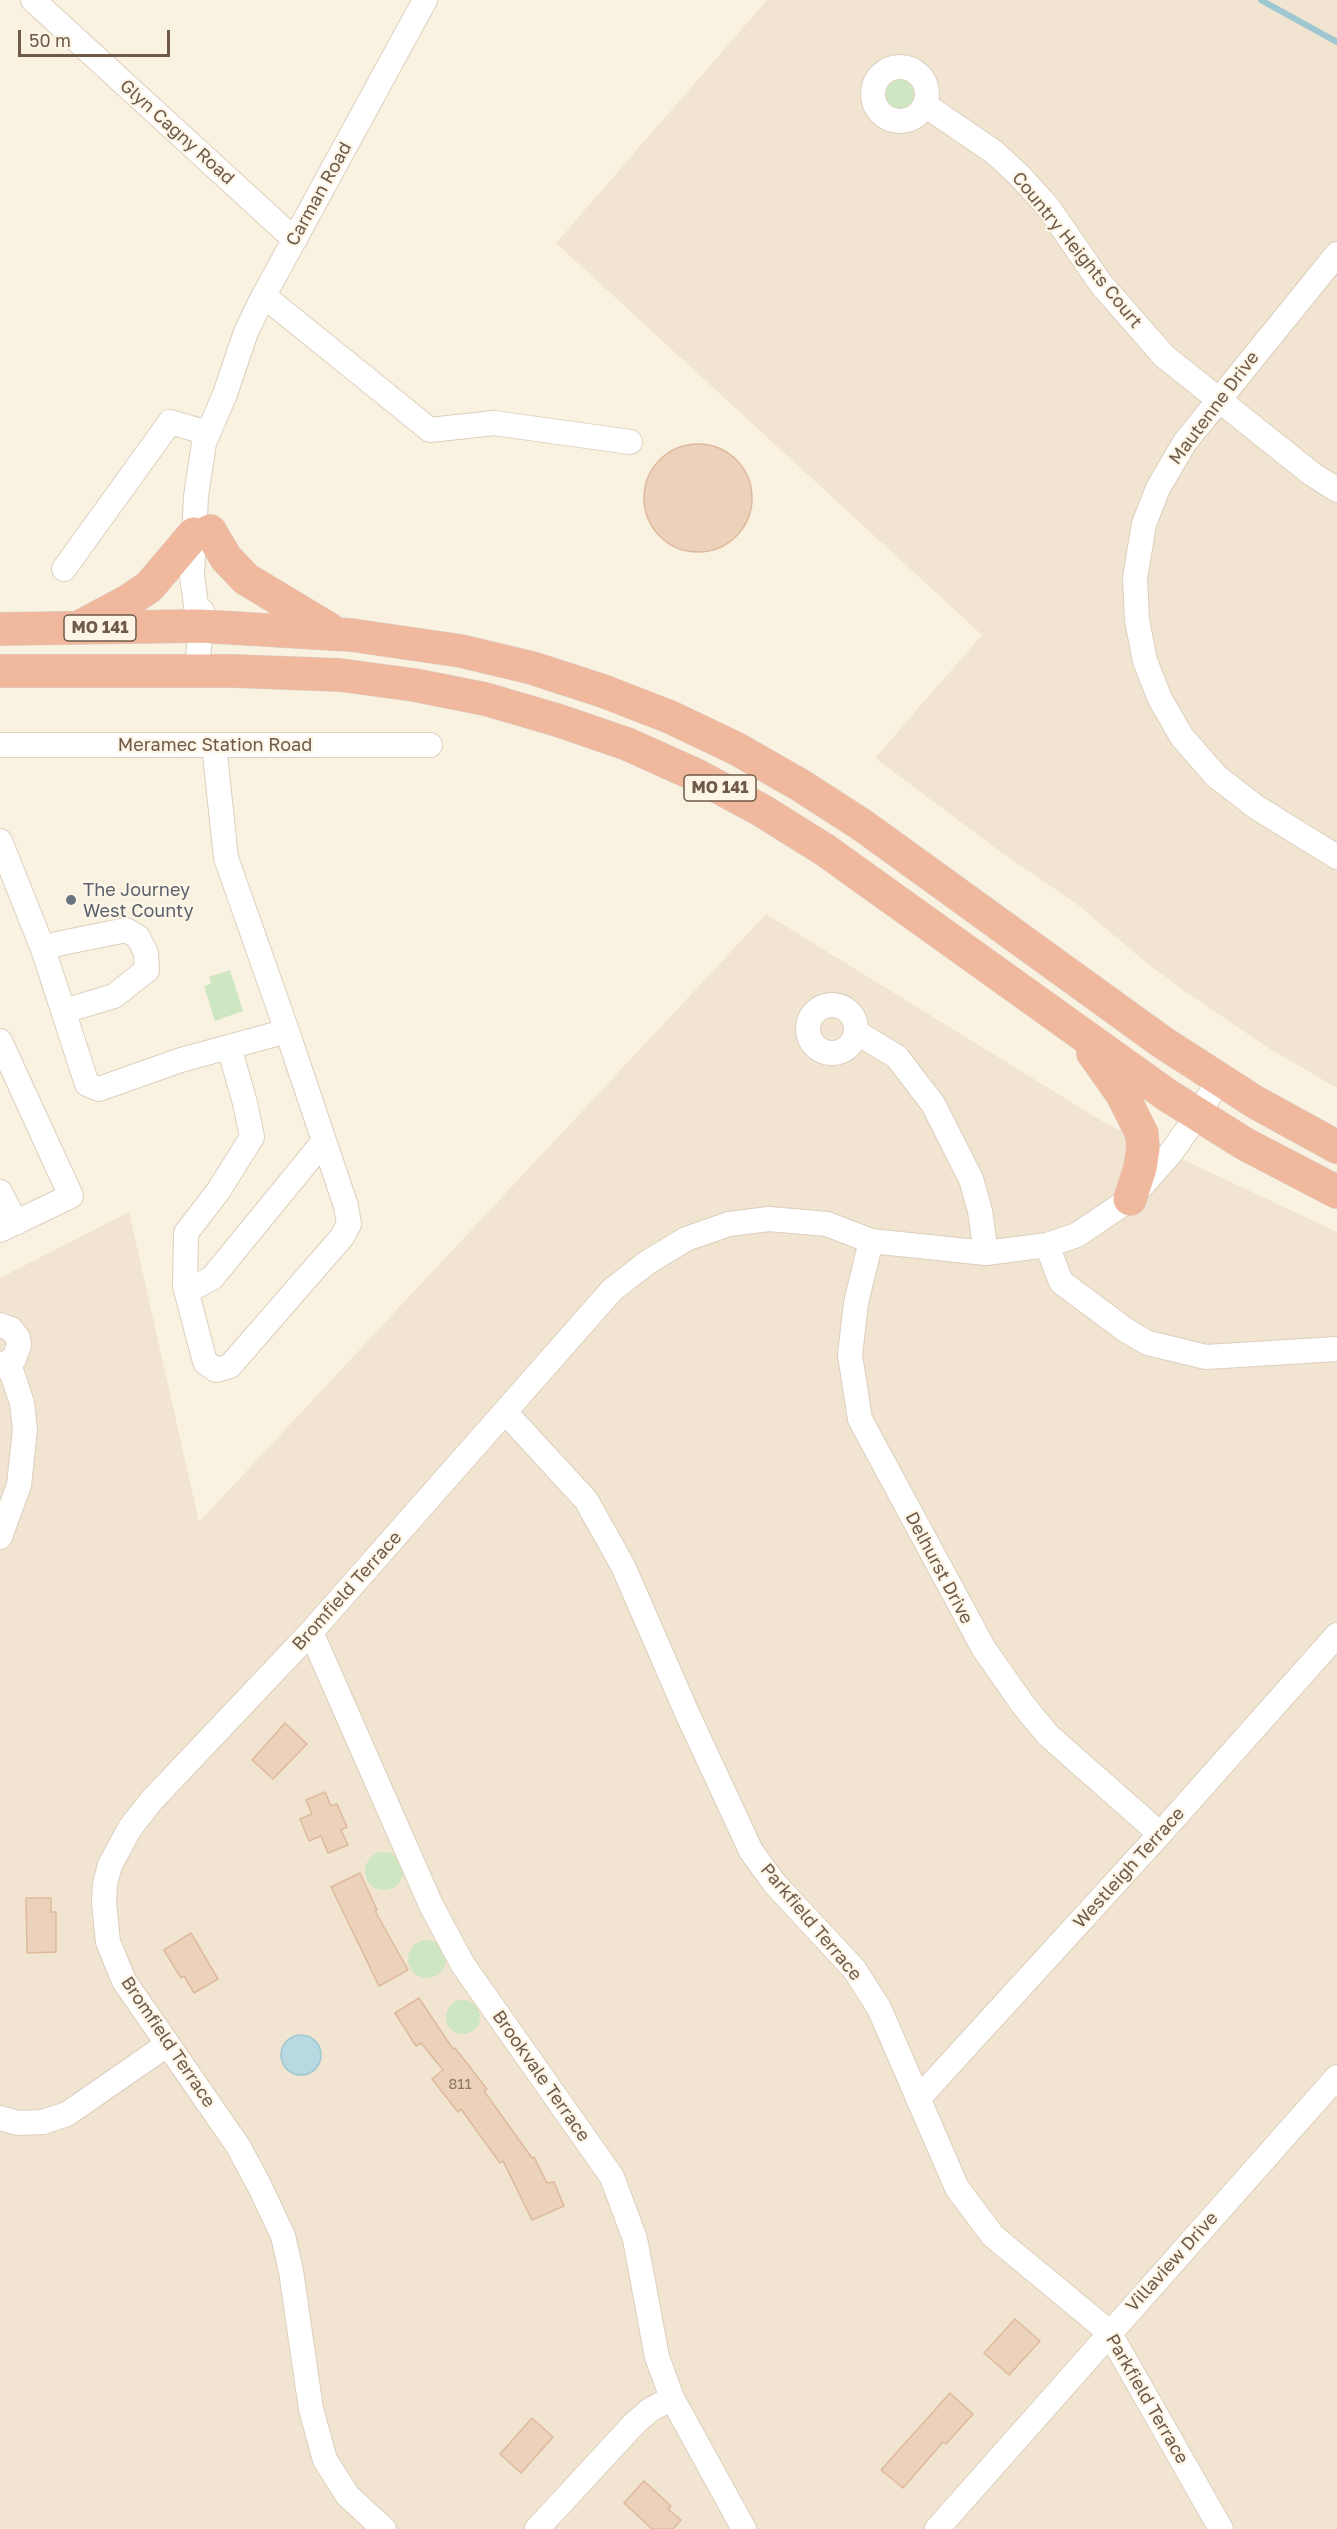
<!DOCTYPE html>
<style>
body{margin:0}
#map{position:relative;width:1337px;height:2529px;overflow:hidden;background:#faf2e1;font-family:"Golos Text",sans-serif}
canvas{display:block}
.scale{position:absolute;left:18px;top:30px;width:152px;height:27px;box-sizing:border-box;border:3px solid #6f5a4a;border-top:0;padding-left:8px;font-size:18px;line-height:21px;white-space:nowrap;color:#6f5a4a;-webkit-text-stroke:4px #fdf6e7;paint-order:stroke}
</style>
<div id="map">
<canvas width="1337" height="2529"></canvas>
<div class="scale">50 m</div>
</div>
<script>
const ctx = document.querySelector('canvas').getContext('2d');
ctx.lineJoin = 'round';
function fillPath(path, color) {
  ctx.fillStyle = color;
  ctx.fill(path, 'evenodd');
}
function shape(rows) {
  const path = new Path2D();
  for (const r of rows) {
    if (r.length === 3) {
      path.moveTo(r[0] + r[2], r[1]);
      path.arc(r[0], r[1], r[2], 0, 2 * Math.PI);
      continue;
    }
    path.moveTo(r[0], r[1]);
    for (let i = 2; i < r.length; i += 2) path.lineTo(r[i], r[i + 1]);
  }
  return path;
}
function strokePath(path, color, width, dash) {
  ctx.strokeStyle = color;
  ctx.lineWidth = width;
  ctx.lineCap = dash ? 'butt' : 'round';
  ctx.setLineDash(dash || []);
  ctx.stroke(path);
}
function drawText(font, color, halo, rows, align = 'center') {
  ctx.font = font + ' "Golos Text",sans-serif';
  ctx.lineWidth = 4.5;
  ctx.setLineDash([]);
  ctx.textBaseline = 'middle';
  ctx.strokeStyle = halo;
  ctx.fillStyle = color;
  for (const [text, x, y, turn = 0] of rows) {
    ctx.save();
    ctx.translate(x, y);
    ctx.rotate((+turn || 0) * Math.PI / 180);
    ctx.textAlign = isNaN(turn) ? turn : align;
    if (halo) ctx.strokeText(text, 0, 0);
    ctx.fillText(text, 0, 0);
    ctx.restore();
  }
}
fillPath(shape([
 [767,0,1337,0,1337,1088,1270,1049,1183,990,1143,960,1077,904,1006,856,875,758,982,635,556,243],
 [766,914,1105,1123,1337,1232,1337,2529,0,2529,0,1278,129,1212,199,1522]
]), '#f1e4d0');
fillPath(shape([
 [899,94,15],
 [230,970,243,1011,215,1021,204,986,211,984,209,977],
 [384,1871,19],
 [427,1959,19],
 [463,2017,17]
]), '#cee6c1');
const water = shape([
 [301,2055,20]
]);
fillPath(water, '#b8d9e1');
strokePath(water, '#9fc7d2', 1.5);
strokePath(shape([
 [1261,0,1337,42]
]), '#9fc7d2', 6);
const building = shape([
 [698,498,54],
 [285,1723,307,1744,273,1779,252,1760,285,1723],
 [325,1792,331,1806,337,1804,347,1827,341,1830,348,1845,328,1853,321,1836,309,1841,300,1819,312,1814,306,1800,325,1792],
 [360,1873,377,1910,375,1911,408,1970,379,1986,331,1887,360,1873],
 [26,1898,51,1898,51,1912,56,1912,56,1952,27,1953,26,1898],
 [191,1933,218,1979,194,1993,184,1976,181,1978,164,1950,191,1933],
 [419,1998,453,2049,455,2048,487,2089,484,2091,532,2158,534,2157,547,2183,554,2182,564,2206,532,2220,503,2161,500,2163,461,2109,458,2112,432,2079,443,2070,421,2043,416,2046,395,2013,419,1998],
 [1015,2319,1040,2341,1009,2375,984,2353,1015,2319],
 [950,2393,973,2414,946,2444,943,2442,903,2488,881,2470,950,2393],
 [532,2418,553,2437,521,2473,500,2454,532,2418],
 [644,2481,671,2506,668,2509,681,2520,673,2529,652,2529,624,2503,644,2481]
]);
fillPath(building, '#edd2bb');
strokePath(building, '#deba9d', 1.5);
const minor = shape([
 [33,0,295,240],
 [900,94,27],
 [925,105,994,152,1019,175,1048,207,1101,284,1164,356,1312,474,1337,490],
 [1337,254,1185,442,1158,488,1144,524,1135,578,1137,620,1145,661,1160,699,1182,737,1216,776,1256,807,1337,857],
 [264,296,430,430,494,423,630,442],
 [64,569,170,422,208,433],
 [199,626,192,576,196,496,204,443,225,394,246,332,262,299,425,0],
 [197,670,202,611],
 [0,745,430,745],
 [0,841,43,949,87,1084,99,1089,181,1060,287,1031,226,858,214,745],
 [43,949,57,944,126,930,138,937,146,953,147,970,114,996,64,1011],
 [832,1029,24],
 [856,1032,897,1057,933,1104,971,1179,980,1211,986,1253],
 [0,1041,71,1196,0,1230],
 [229,1047,245,1103,252,1137,219,1190,186,1233,185,1286,205,1362,216,1370,230,1366,342,1237,349,1224,346,1206,287,1031],
 [0,1192,16,1223],
 [871,1241,856,1303,850,1355,860,1419,869,1436,984,1649,1024,1706,1048,1735,1160,1834],
 [1047,1245,1061,1282,1127,1331,1148,1343,1206,1357,1337,1349],
 [187,1291,212,1278,324,1141],
 [0,1325,11,1329,18,1338,19,1345,14,1359,0,1366],
 [506,1413,586,1500,623,1566,687,1713,751,1851,775,1884,854,1969,879,2008,957,2188,993,2236,1109,2332,1221,2529],
 [0,1537,19,1485,25,1430,22,1403,9,1364],
 [311,1632,431,1905,463,1965,612,2177,635,2239,657,2357,672,2398,744,2529],
 [918,2099,1160,1834,1337,1635],
 [0,2118,18,2123,43,2122,67,2114,168,2044],
 [384,2529,348,2496,325,2460,311,2409,291,2271,283,2236,259,2185,238,2146,124,1981,108,1942,104,1902,105,1884,110,1865,130,1828,152,1800,311,1632,612,1290,648,1262,686,1239,729,1224,769,1219,827,1224,871,1241,986,1253,1047,1245,1077,1235,1130,1199,1170,1154,1197,1116,1219,1080],
 [537,2529,634,2424,650,2410,672,2398],
 [937,2529,1337,2077]
]);
const highway = shape([
 [210,531,226,558,246,579,329,629],
 [83,625,128,601,149,587,194,534],
 [0,629,199,626,351,635,461,651,532,668,603,691,670,717,737,749,800,785,862,825,1162,1042,1255,1102,1337,1147],
 [0,671,234,671,340,675,414,685,485,699,557,720,627,744,696,775,761,810,825,850,1167,1095,1245,1144,1337,1192],
 [1093,1053,1122,1094,1142,1134,1143,1149,1140,1168,1130,1199]
]);
strokePath(minor, '#ddcfbe', 26);
strokePath(highway, '#dad4d0', 34);
strokePath(minor, '#fff', 24);
strokePath(highway, '#f0b89c', 33);
for (const [x, y, r, color] of [
 [71,900,6,"#6b7280"]
]) {
  const dot = new Path2D();
  dot.arc(x, y, r, 0, 2 * Math.PI);
  ctx.fillStyle = color;
  ctx.fill(dot);
  strokePath(dot, '#fdf6e7', 2);
}
drawText('15px', '#8e7866', null, [
 ["811",460,2084]
]);
for (const [x, y, w] of [
 [100,628,72],
 [720,788,72]
]) {
  const box = new Path2D();
  box.roundRect(x - w / 2, y - 13, w, 26, 4.5);
  ctx.fillStyle = '#fdf6e7';
  ctx.fill(box);
  strokePath(box, '#6f5a4a', 1.5);
}
drawText('bold 16px', '#6f5a4a', null, [
 ["MO 141",100,628],
 ["MO 141",720,788]
]);
drawText('18px', '#6f5a4a', '#fdf6e7', [
 ["Glyn Cagny Road",177,132,42],
 ["Carman Road",319,194,-61],
 ["Country Heights Court",1077,250,51],
 ["Mautenne Drive",1214,408,-53],
 ["Meramec Station Road",215,745],
 ["Delhurst Drive",939,1568,62],
 ["Bromfield Terrace",347,1591,-48],
 ["Westleigh Terrace",1129,1868,-48],
 ["Parkfield Terrace",811,1922,50],
 ["Bromfield Terrace",168,2042,56],
 ["Brookvale Terrace",541,2076,55],
 ["Villaview Drive",1172,2262,-48],
 ["Parkfield Terrace",1147,2399,60]
]);
drawText('18px', '#5b616d', '#fdf6e7', [
 ["The Journey",83,890],
 ["West County",83,911]
], 'left');
</script>
